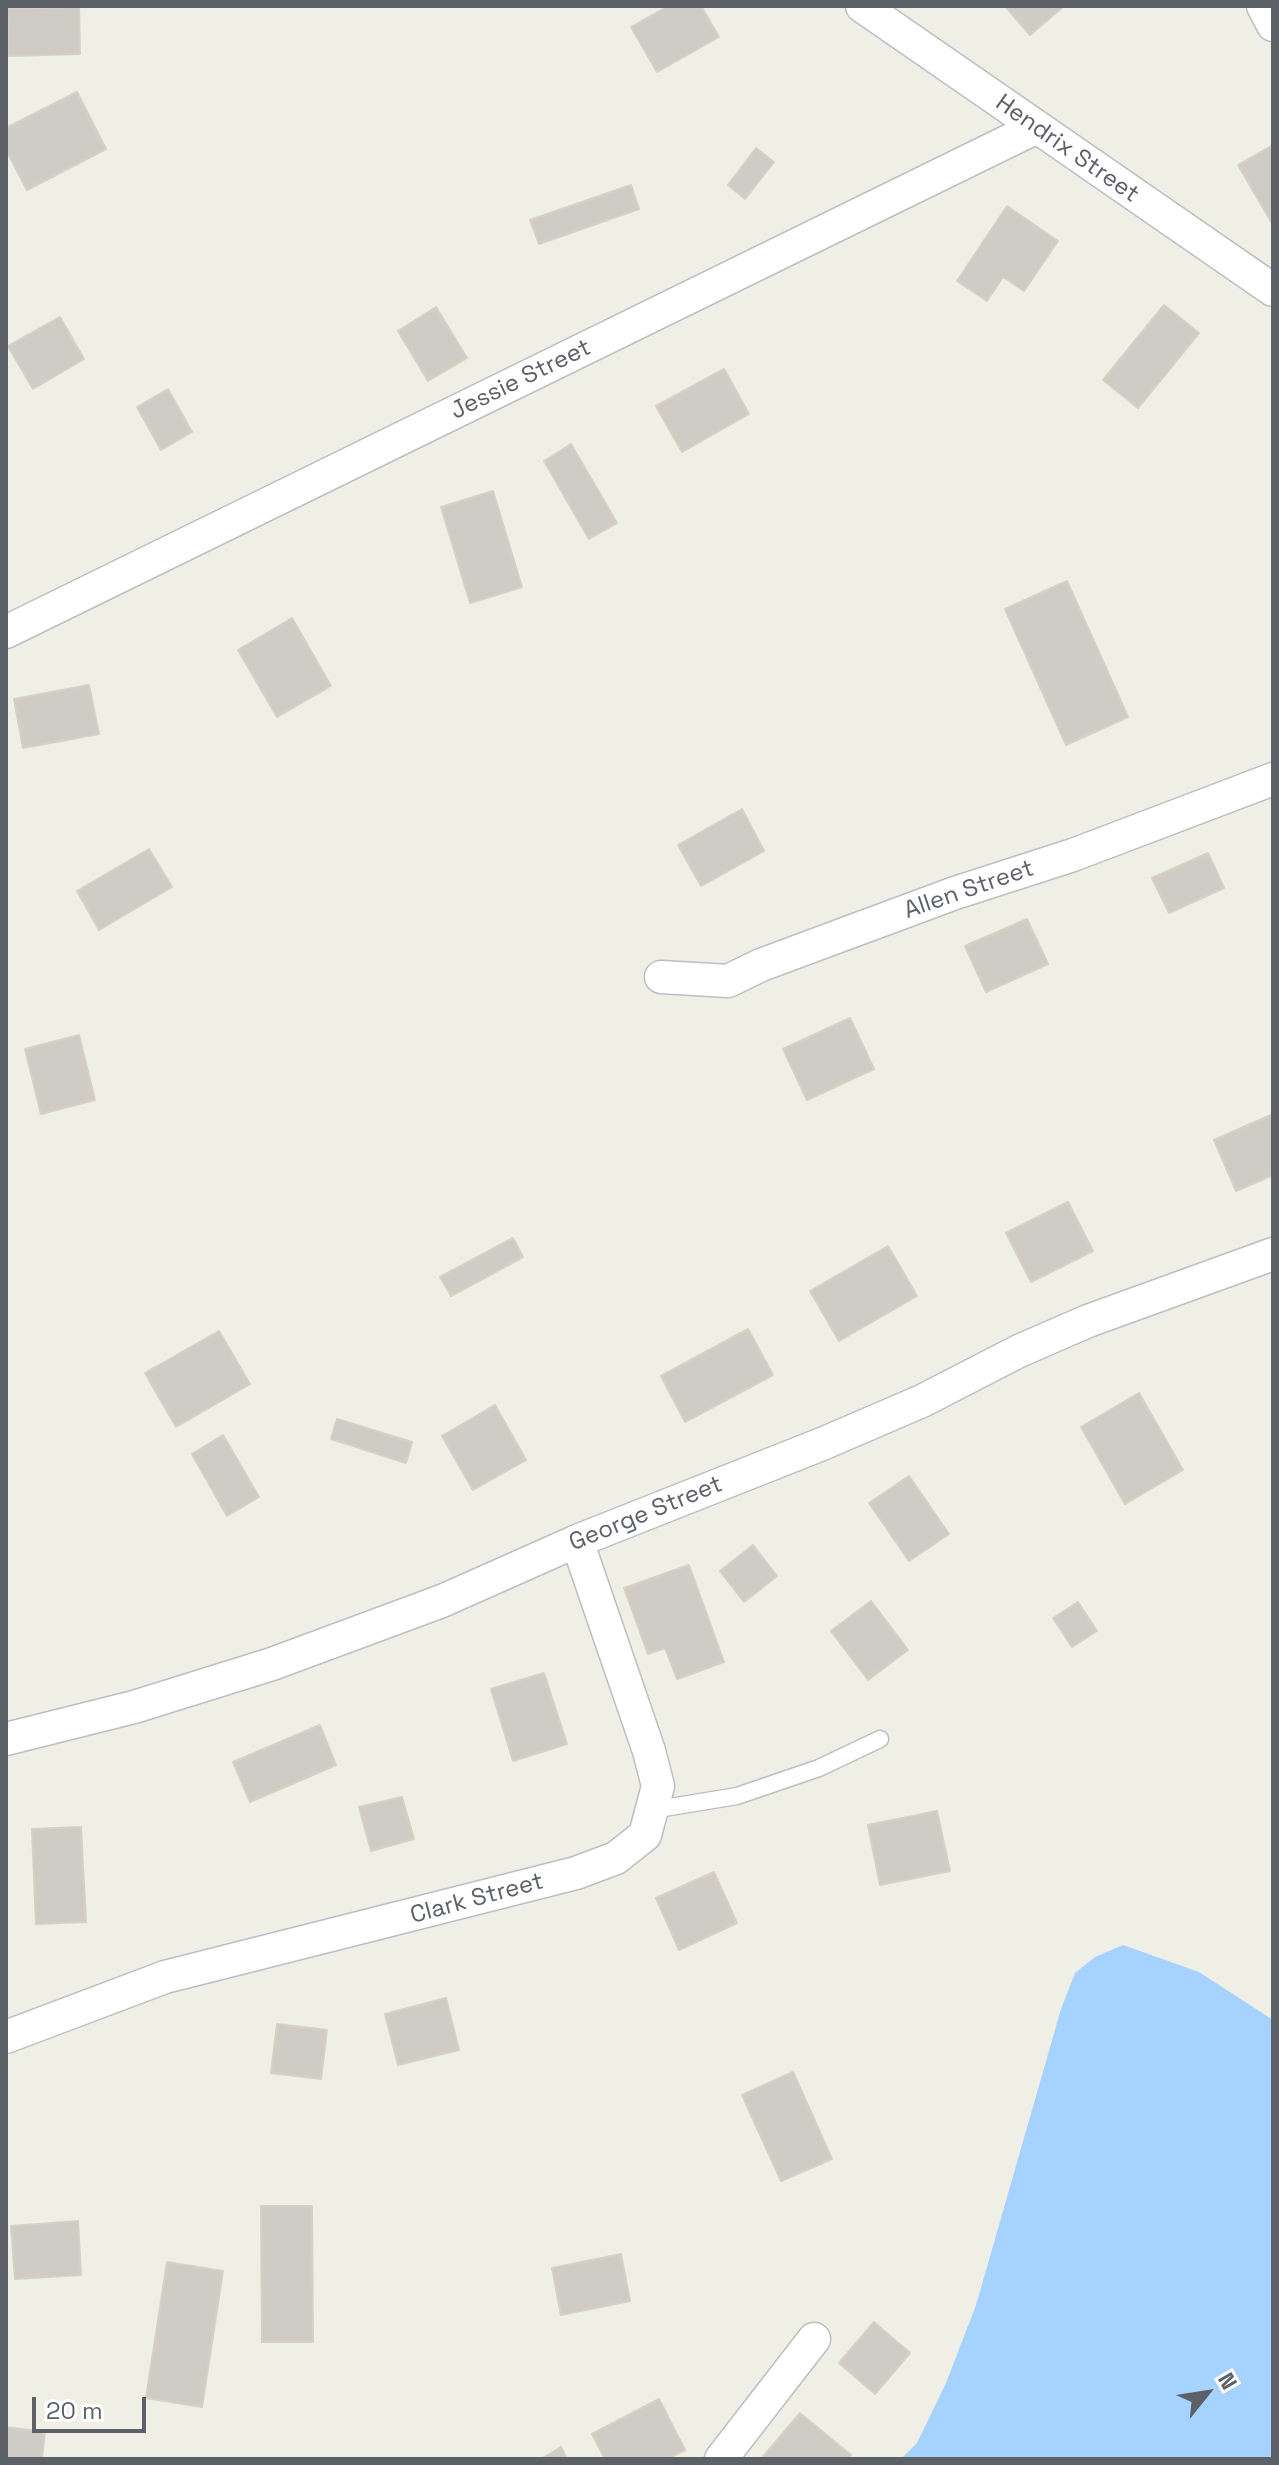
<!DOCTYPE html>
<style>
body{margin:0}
#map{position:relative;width:1279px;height:2465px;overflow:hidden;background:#f0efe5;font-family:"Space Grotesk",sans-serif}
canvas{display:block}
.frame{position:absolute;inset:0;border:8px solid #5c6067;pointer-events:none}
.north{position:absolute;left:1167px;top:2353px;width:80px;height:80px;-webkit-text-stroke:6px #fff;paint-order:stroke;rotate:60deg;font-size:22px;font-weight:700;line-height:32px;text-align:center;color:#5c6067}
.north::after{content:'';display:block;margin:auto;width:28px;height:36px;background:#5c6067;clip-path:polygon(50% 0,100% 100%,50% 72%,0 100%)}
.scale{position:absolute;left:32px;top:2397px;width:114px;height:36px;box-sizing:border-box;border:4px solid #5c6067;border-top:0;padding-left:10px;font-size:24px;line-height:28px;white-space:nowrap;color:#5c6067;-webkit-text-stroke:6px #fff;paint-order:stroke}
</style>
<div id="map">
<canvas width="1279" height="2465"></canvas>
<div class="frame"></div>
<div class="north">N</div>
<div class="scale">20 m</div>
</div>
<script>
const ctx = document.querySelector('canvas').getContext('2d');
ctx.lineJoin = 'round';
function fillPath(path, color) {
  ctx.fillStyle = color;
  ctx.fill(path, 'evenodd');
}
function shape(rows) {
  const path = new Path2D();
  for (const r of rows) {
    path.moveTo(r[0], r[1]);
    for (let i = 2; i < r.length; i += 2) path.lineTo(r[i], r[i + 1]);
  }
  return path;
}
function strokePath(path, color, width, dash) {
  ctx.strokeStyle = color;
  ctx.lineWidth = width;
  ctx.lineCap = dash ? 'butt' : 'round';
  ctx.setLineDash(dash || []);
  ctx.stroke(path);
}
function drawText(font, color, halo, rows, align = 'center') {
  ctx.font = font + ' "Space Grotesk",sans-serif';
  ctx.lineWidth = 6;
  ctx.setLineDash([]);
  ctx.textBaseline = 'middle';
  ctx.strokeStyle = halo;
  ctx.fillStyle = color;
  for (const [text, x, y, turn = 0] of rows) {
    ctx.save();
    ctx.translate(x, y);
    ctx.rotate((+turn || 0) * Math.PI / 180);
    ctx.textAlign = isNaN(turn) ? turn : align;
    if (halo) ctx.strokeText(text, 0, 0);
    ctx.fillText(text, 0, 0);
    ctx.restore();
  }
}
fillPath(shape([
 [1123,1945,1199,1972,1273,2020,1273,2459,901,2459,917,2443,946,2383,976,2305,1061,2009,1075,1973,1095,1957]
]), '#a6d2ff');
const building = shape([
 [668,6,701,6,719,37,657,72,631,27,668,6],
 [1005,6,1064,6,1030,35,1005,6],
 [79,7,80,54,9,56,7,9,79,7],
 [77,92,106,149,27,190,6,150,6,128,77,92],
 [1273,145,1273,225,1238,165,1273,145],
 [756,148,774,162,745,199,728,185,756,148],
 [631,185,639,209,539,244,530,220,631,185],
 [1007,206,1058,241,1024,291,1003,277,987,301,957,281,1007,206],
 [1164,305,1199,333,1138,408,1103,380,1164,305],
 [436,307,467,358,428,381,398,331,436,307],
 [60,317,84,359,33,389,8,346,60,317],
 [724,369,749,414,682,452,656,406,724,369],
 [168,389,192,432,161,450,137,407,168,389],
 [571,444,617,523,589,539,544,461,571,444],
 [493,491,522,587,470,603,441,507,493,491],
 [1067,581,1128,717,1066,745,1005,609,1067,581],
 [292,618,331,686,277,717,238,650,292,618],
 [89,685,99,734,23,748,14,699,89,685],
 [742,809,764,851,701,886,678,845,742,809],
 [149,849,172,887,99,930,77,891,149,849],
 [1208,853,1224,888,1169,913,1152,878,1208,853],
 [1027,919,1048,964,986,992,965,946,1027,919],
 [850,1018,874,1069,807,1100,783,1049,850,1018],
 [79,1035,95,1100,41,1114,25,1049,79,1035],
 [1273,1114,1273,1175,1236,1191,1214,1140,1273,1114],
 [1068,1202,1093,1251,1031,1282,1006,1233,1068,1202],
 [513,1238,523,1257,451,1296,440,1277,513,1238],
 [888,1246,917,1296,839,1341,810,1291,888,1246],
 [748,1329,773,1375,685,1422,661,1376,748,1329],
 [219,1331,250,1384,176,1427,145,1373,219,1331],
 [1139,1393,1183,1470,1125,1504,1081,1427,1139,1393],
 [495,1405,526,1460,473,1490,442,1436,495,1405],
 [337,1419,412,1442,406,1463,331,1439,337,1419],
 [223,1435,259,1497,227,1516,192,1454,223,1435],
 [909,1476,949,1534,909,1561,869,1503,909,1476],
 [753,1545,777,1576,744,1602,720,1571,753,1545],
 [689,1565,724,1662,677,1679,665,1648,648,1654,624,1588,689,1565],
 [871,1601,908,1650,868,1680,831,1631,871,1601],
 [1078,1602,1097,1631,1072,1647,1053,1618,1078,1602],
 [544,1673,567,1744,513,1761,491,1689,544,1673],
 [320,1725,336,1765,250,1802,233,1762,320,1725],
 [402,1797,414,1839,371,1851,359,1807,402,1797],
 [937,1811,950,1871,880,1885,868,1825,937,1811],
 [81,1827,86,1922,36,1924,32,1829,81,1827],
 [714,1872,737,1923,679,1950,656,1898,714,1872],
 [446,1998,459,2050,398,2065,385,2014,446,1998],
 [277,2024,327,2030,321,2079,271,2073,277,2024],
 [793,2072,832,2159,781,2181,742,2095,793,2072],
 [261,2206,312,2206,313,2342,262,2342,261,2206],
 [78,2221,81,2275,15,2279,11,2226,78,2221],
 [621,2254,630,2301,561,2315,552,2268,621,2254],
 [167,2262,223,2271,202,2407,146,2398,167,2262],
 [874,2322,910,2353,875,2394,839,2363,874,2322],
 [659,2399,685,2450,667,2459,605,2459,592,2434,659,2399],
 [800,2413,851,2455,847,2459,761,2459,800,2413],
 [6,2427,45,2432,42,2459,6,2459,6,2427],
 [561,2447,567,2459,541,2459,561,2447]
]);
fillPath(building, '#ceccc4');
strokePath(building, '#d6d1c2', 2);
const lane = shape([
 [652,1810,737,1796,819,1768,880,1739]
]);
const street = shape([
 [862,6,1273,290],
 [1263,6,1273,25],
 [6,632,1035,128],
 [661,977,728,981,761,965,955,893,1073,855,1273,779],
 [6,1739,134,1707,272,1664,442,1601,577,1541,822,1444,922,1401,1019,1351,1088,1321,1273,1254],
 [6,2037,165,1977,576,1873,616,1858,645,1835,658,1786,649,1751,577,1541],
 [721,2459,814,2339]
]);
strokePath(lane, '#bcbec5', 19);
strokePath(street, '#bcbec5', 35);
strokePath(lane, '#fff', 16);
strokePath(street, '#fff', 32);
drawText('24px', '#5c6067', '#fff', [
 ["Hendrix Street",1067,149,35],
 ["Jessie Street",521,380,-26],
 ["Allen Street",969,890,-19],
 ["George Street",646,1514,-22],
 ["Clark Street",477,1899,-15]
]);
</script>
